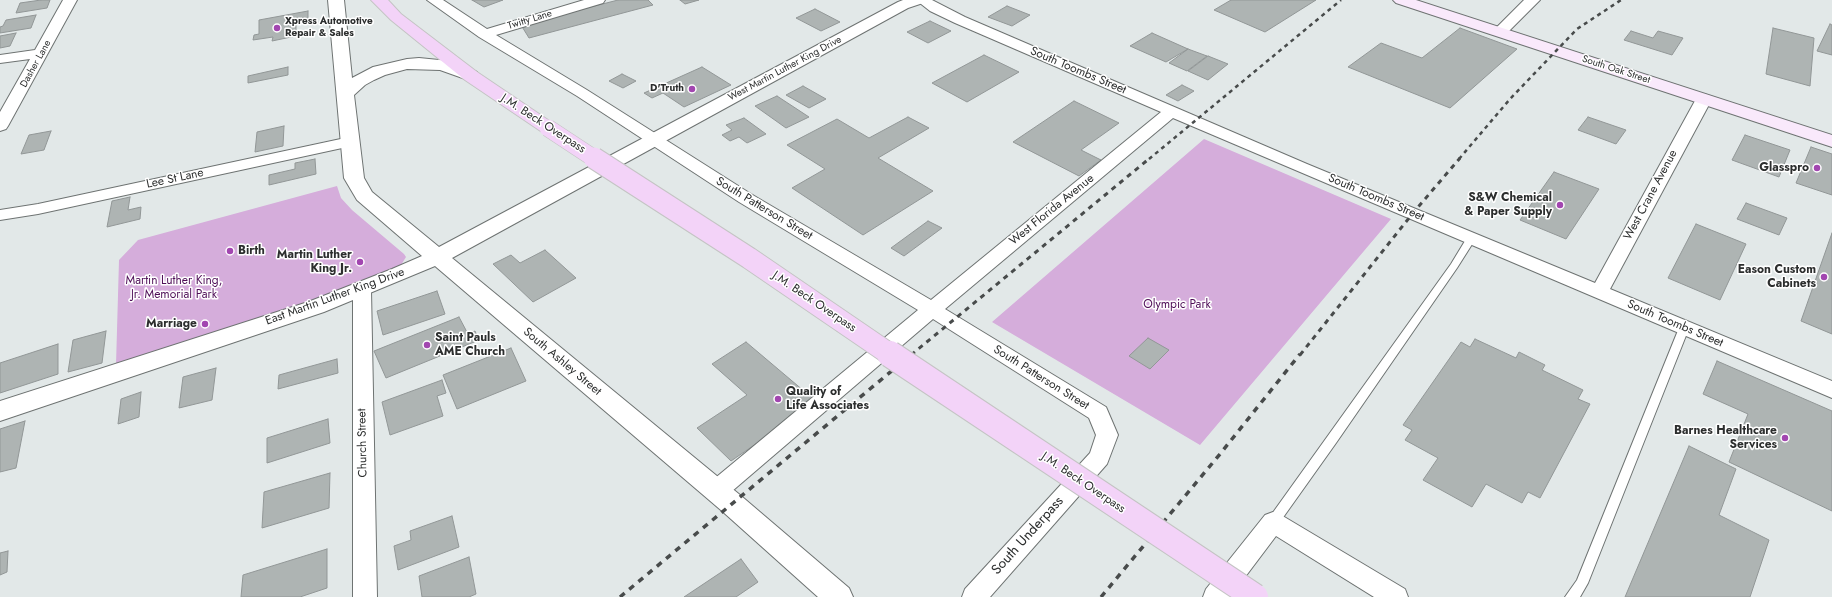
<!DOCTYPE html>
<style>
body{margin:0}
canvas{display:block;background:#e2e8e8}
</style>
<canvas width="1832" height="597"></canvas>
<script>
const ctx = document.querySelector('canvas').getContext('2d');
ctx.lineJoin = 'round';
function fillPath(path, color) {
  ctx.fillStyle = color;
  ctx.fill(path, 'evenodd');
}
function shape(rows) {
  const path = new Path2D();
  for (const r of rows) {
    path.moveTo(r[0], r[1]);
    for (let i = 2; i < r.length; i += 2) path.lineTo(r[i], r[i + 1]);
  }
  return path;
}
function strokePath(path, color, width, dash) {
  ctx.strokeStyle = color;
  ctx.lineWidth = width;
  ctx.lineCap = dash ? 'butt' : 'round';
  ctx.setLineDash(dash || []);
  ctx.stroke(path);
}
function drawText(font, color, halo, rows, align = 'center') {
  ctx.font = font + ' Jost,sans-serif';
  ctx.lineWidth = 3;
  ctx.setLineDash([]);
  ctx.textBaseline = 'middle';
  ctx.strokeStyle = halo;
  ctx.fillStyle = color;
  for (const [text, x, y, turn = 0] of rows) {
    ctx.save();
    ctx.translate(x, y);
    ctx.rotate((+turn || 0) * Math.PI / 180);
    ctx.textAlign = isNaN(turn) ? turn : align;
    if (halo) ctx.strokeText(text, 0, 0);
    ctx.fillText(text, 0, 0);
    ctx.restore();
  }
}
fillPath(shape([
 [1204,139,1391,219,1200,445,992,322],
 [337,186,341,198,352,210,404,254,406,257,401,265,329,295,116,365,119,260,138,240]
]), '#d5addb');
const building = shape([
 [41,0,50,0,47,8,16,13,20,3,41,0],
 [472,0,503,0,484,7,472,0],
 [618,0,648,0,653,5,529,38,521,25,618,0],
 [680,0,699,0,685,4,680,0],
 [1231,0,1316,0,1265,32,1214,10,1231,0],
 [1007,6,1030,15,1012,26,988,17,1007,6],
 [815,9,840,22,821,31,796,18,815,9],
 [308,11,308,20,296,22,296,36,272,41,273,37,253,40,254,35,259,34,259,20,308,11],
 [36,15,31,28,0,33,0,27,3,26,6,20,36,15],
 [930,21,951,31,928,43,907,32,930,21],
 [1830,24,1832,25,1832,55,1817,51,1830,24],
 [1460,28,1517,49,1450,108,1348,67,1381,43,1422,58,1460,28],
 [1773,28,1814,38,1810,86,1766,74,1773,28],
 [1631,31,1653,38,1658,31,1683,38,1672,55,1624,40,1631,31],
 [16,33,10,46,0,48,0,36,16,33],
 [1152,33,1188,49,1166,62,1130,46,1152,33],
 [1188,49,1207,56,1187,71,1169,63,1188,49],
 [984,55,1019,72,967,102,932,83,984,55],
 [1208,56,1228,64,1208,80,1188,71,1208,56],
 [288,67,288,75,248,83,248,76,288,67],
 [702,67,731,85,684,107,663,93,652,98,644,93,702,67],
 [622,74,636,81,623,88,609,81,622,74],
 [1182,85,1194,91,1178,101,1166,95,1182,85],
 [803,86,826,99,809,108,786,95,803,86],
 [777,96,809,117,786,128,755,106,777,96],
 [1074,101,1119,123,1081,150,1101,160,1079,176,1013,142,1074,101],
 [908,117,929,128,878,158,933,191,863,235,792,188,825,169,787,145,837,119,869,138,908,117],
 [1588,117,1626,130,1616,144,1578,130,1588,117],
 [744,118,766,134,747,143,739,137,730,141,722,135,732,130,726,125,744,118],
 [284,126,283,146,255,152,257,132,284,126],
 [51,131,44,150,21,154,29,135,51,131],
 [1745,135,1790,150,1779,177,1732,160,1745,135],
 [1811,147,1832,154,1832,195,1796,183,1811,147],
 [315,159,316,174,269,185,269,175,295,169,295,163,315,159],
 [1554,172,1599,189,1566,239,1520,220,1554,172],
 [130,197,128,210,141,207,140,219,107,227,112,201,130,197],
 [1746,203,1787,218,1779,235,1737,219,1746,203],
 [928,221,942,228,904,256,891,248,928,221],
 [1696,224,1746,244,1720,300,1668,278,1696,224],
 [1832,233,1832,334,1801,321,1832,233],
 [545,250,576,278,533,302,493,264,511,255,520,263,545,250],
 [437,291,445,314,383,335,377,311,437,291],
 [459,317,468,334,475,331,479,340,386,378,374,351,459,317],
 [106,331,102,363,68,372,73,340,106,331],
 [1148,338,1169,350,1150,369,1129,356,1148,338],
 [1475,339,1516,358,1519,352,1545,365,1542,370,1583,390,1578,399,1590,404,1540,498,1528,492,1522,503,1486,484,1472,507,1423,480,1438,458,1405,440,1412,430,1403,425,1461,342,1470,347,1475,339],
 [746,342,817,402,731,461,697,428,747,395,712,364,746,342],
 [58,344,58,374,0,393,0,363,58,344],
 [511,348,526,381,457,409,443,375,511,348],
 [337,359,338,373,278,389,279,375,337,359],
 [1717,361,1832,411,1832,511,1729,462,1748,414,1703,394,1717,361],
 [216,368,212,400,179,408,183,377,216,368],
 [442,380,446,393,437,396,443,416,390,435,382,402,442,380],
 [141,392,139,417,118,424,121,399,141,392],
 [328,419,330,443,267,463,267,438,328,419],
 [25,421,16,468,0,472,0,429,25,421],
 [1689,446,1736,469,1719,515,1769,540,1750,597,1625,597,1689,446],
 [330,473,329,508,262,528,264,492,330,473],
 [452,516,459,547,398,570,394,546,411,540,410,531,452,516],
 [327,549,327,588,300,597,241,597,243,575,327,549],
 [8,551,7,572,0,575,0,553,8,551],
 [469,557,476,594,469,597,422,597,419,576,469,557],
 [741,559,758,582,736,597,684,597,741,559]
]);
fillPath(building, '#aeb4b3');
strokePath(building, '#929797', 1);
const service = shape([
 [1471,235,1476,238,1457,268,1336,443,1277,526,1273,527,1269,526,1267,522,1269,518,1451,264,1468,236,1471,235],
 [1684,324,1689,328,1588,583,1580,597,1565,597,1577,580,1679,328,1684,324]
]);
const minor = shape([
 [63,0,77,0,8,126,6,129,0,131,0,112,30,59,0,63,0,55,35,50,63,0],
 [427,0,443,0,487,29,584,0,605,0,603,3,496,35,587,90,751,194,931,300,1161,112,955,23,930,11,916,0,932,0,965,17,1307,164,1595,283,1696,99,1699,96,1704,94,1709,96,1712,99,1610,289,1832,381,1832,398,1173,118,945,309,1106,407,1118,435,1107,464,990,597,962,597,965,589,1090,453,1096,435,1089,418,933,319,724,498,716,501,708,498,705,491,708,484,918,310,739,202,577,96,479,37,427,0],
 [1524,0,1540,0,1505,35,1495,35,1493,32,1495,29,1524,0],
 [350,137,356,139,358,142,356,145,38,214,0,220,0,210,38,204,350,137],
 [362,284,369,285,371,290,377,597,353,597,353,290,355,285,362,284],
 [1273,512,1281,515,1405,589,1408,597,1374,597,1276,536,1230,597,1203,597,1206,589,1265,515,1273,512]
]);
const tertiary = shape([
 [328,0,344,0,352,78,373,67,407,59,419,58,449,61,477,72,479,76,477,80,471,81,440,70,407,69,385,75,374,80,365,85,354,95,364,178,372,192,439,247,898,2,903,0,926,0,923,3,908,8,452,258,740,495,849,588,853,597,818,597,722,511,435,266,324,312,0,421,0,401,308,302,392,269,422,256,357,200,344,178,328,0]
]);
const secondary = shape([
 [1393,0,1416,0,1832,135,1832,147,1396,3,1393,0]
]);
const primary = shape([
 [371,0,388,0,401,14,477,72,554,124,557,128,554,132,548,133,542,132,465,80,391,20,371,0]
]);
strokePath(service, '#6e7372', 2);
strokePath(minor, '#6e7372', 2);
strokePath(tertiary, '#6e7372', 2);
strokePath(secondary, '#6e7372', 2);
strokePath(primary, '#c4c4c4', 2);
fillPath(service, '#fff');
fillPath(minor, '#fff');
fillPath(tertiary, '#fff');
fillPath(secondary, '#f9e9fb');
fillPath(primary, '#f3d3f8');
strokePath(shape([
 [1149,159,1341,0],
 [1459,159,1510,99,1577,29,1621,0]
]), '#484b4b', 2.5, [4, 4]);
strokePath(shape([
 [911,355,1150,158],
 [1300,355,1413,213,1460,158]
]), '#484b4b', 3, [5, 5]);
strokePath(shape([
 [620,597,912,354],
 [1101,597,1220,454,1300,354]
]), '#484b4b', 3.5, [6, 6]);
const primaryBridgeFar2 = shape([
 [548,128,595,159]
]);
const primaryBridgeFar1 = shape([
 [594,158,749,258,891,355]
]);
const primaryBridge = shape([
 [890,354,1255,597]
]);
strokePath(primaryBridgeFar2, '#c4c4c4', 18, []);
strokePath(primaryBridgeFar1, '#c4c4c4', 23, []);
strokePath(primaryBridge, '#c4c4c4', 28, []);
strokePath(primaryBridgeFar2, '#f3d3f8', 17);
strokePath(primaryBridgeFar1, '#f3d3f8', 21);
strokePath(primaryBridge, '#f3d3f8', 26);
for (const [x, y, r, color] of [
 [277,28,4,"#a246b0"],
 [692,89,4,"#a246b0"],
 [1817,168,4,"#a246b0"],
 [1560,205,4,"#a246b0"],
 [230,251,4,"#a246b0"],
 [360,262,4,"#a246b0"],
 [1824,277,4,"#a246b0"],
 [205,324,4,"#a246b0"],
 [427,345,4,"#a246b0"],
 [778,399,4,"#a246b0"],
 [1785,438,4,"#a246b0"]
]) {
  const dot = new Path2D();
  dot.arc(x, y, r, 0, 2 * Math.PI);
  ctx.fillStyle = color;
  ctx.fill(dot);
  strokePath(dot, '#fff', 1.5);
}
drawText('10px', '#2c2e2e', '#fff', [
 ["Twitty Lane",530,20,-17],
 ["Dasher Lane",36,64,-61],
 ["West Martin Luther King Drive",785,69,-28],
 ["South Oak Street",1616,70,18]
]);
drawText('bold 10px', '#2c2e2e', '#fff', [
 ["Xpress Automotive",285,22],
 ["Repair & Sales",285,34],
 ["D'Truth",684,89,"right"]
], 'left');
drawText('12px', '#2c2e2e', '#fff', [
 ["South Toombs Street",1078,71,23],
 ["J.M. Beck Overpass",543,124,33],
 ["Lee St Lane",175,179,-12],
 ["West Crane Avenue",1651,195,-62],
 ["South Toombs Street",1376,198,23],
 ["South Patterson Street",764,209,31],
 ["West Florida Avenue",1052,210,-39],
 ["East Martin Luther King Drive",335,297,-20],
 ["J.M. Beck Overpass",814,302,34],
 ["South Toombs Street",1675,324,23],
 ["South Ashley Street",562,362,40],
 ["South Patterson Street",1041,378,32],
 ["Church Street",363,443,-91],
 ["J.M. Beck Overpass",1083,483,34]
]);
drawText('bold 12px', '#2c2e2e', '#fff', [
 ["Glasspro",1809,168],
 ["S&W Chemical",1552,198],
 ["& Paper Supply",1552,212],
 ["Birth",238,251,"left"],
 ["Martin Luther",352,255],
 ["King Jr.",352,269],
 ["Eason Custom",1816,270],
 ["Cabinets",1816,284],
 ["Marriage",197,324],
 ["Saint Pauls",435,338,"left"],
 ["AME Church",435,352,"left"],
 ["Quality of",786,392,"left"],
 ["Life Associates",786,406,"left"],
 ["Barnes Healthcare",1777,431],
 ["Services",1777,445]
], 'right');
drawText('12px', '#4f0f58', '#fff', [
 ["Martin Luther King,",174,281],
 ["Jr. Memorial Park",174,295],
 ["Olympic Park",1177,305]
]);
drawText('14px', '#2c2e2e', '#fff', [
 ["South Underpass",1028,536,-48]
]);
</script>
